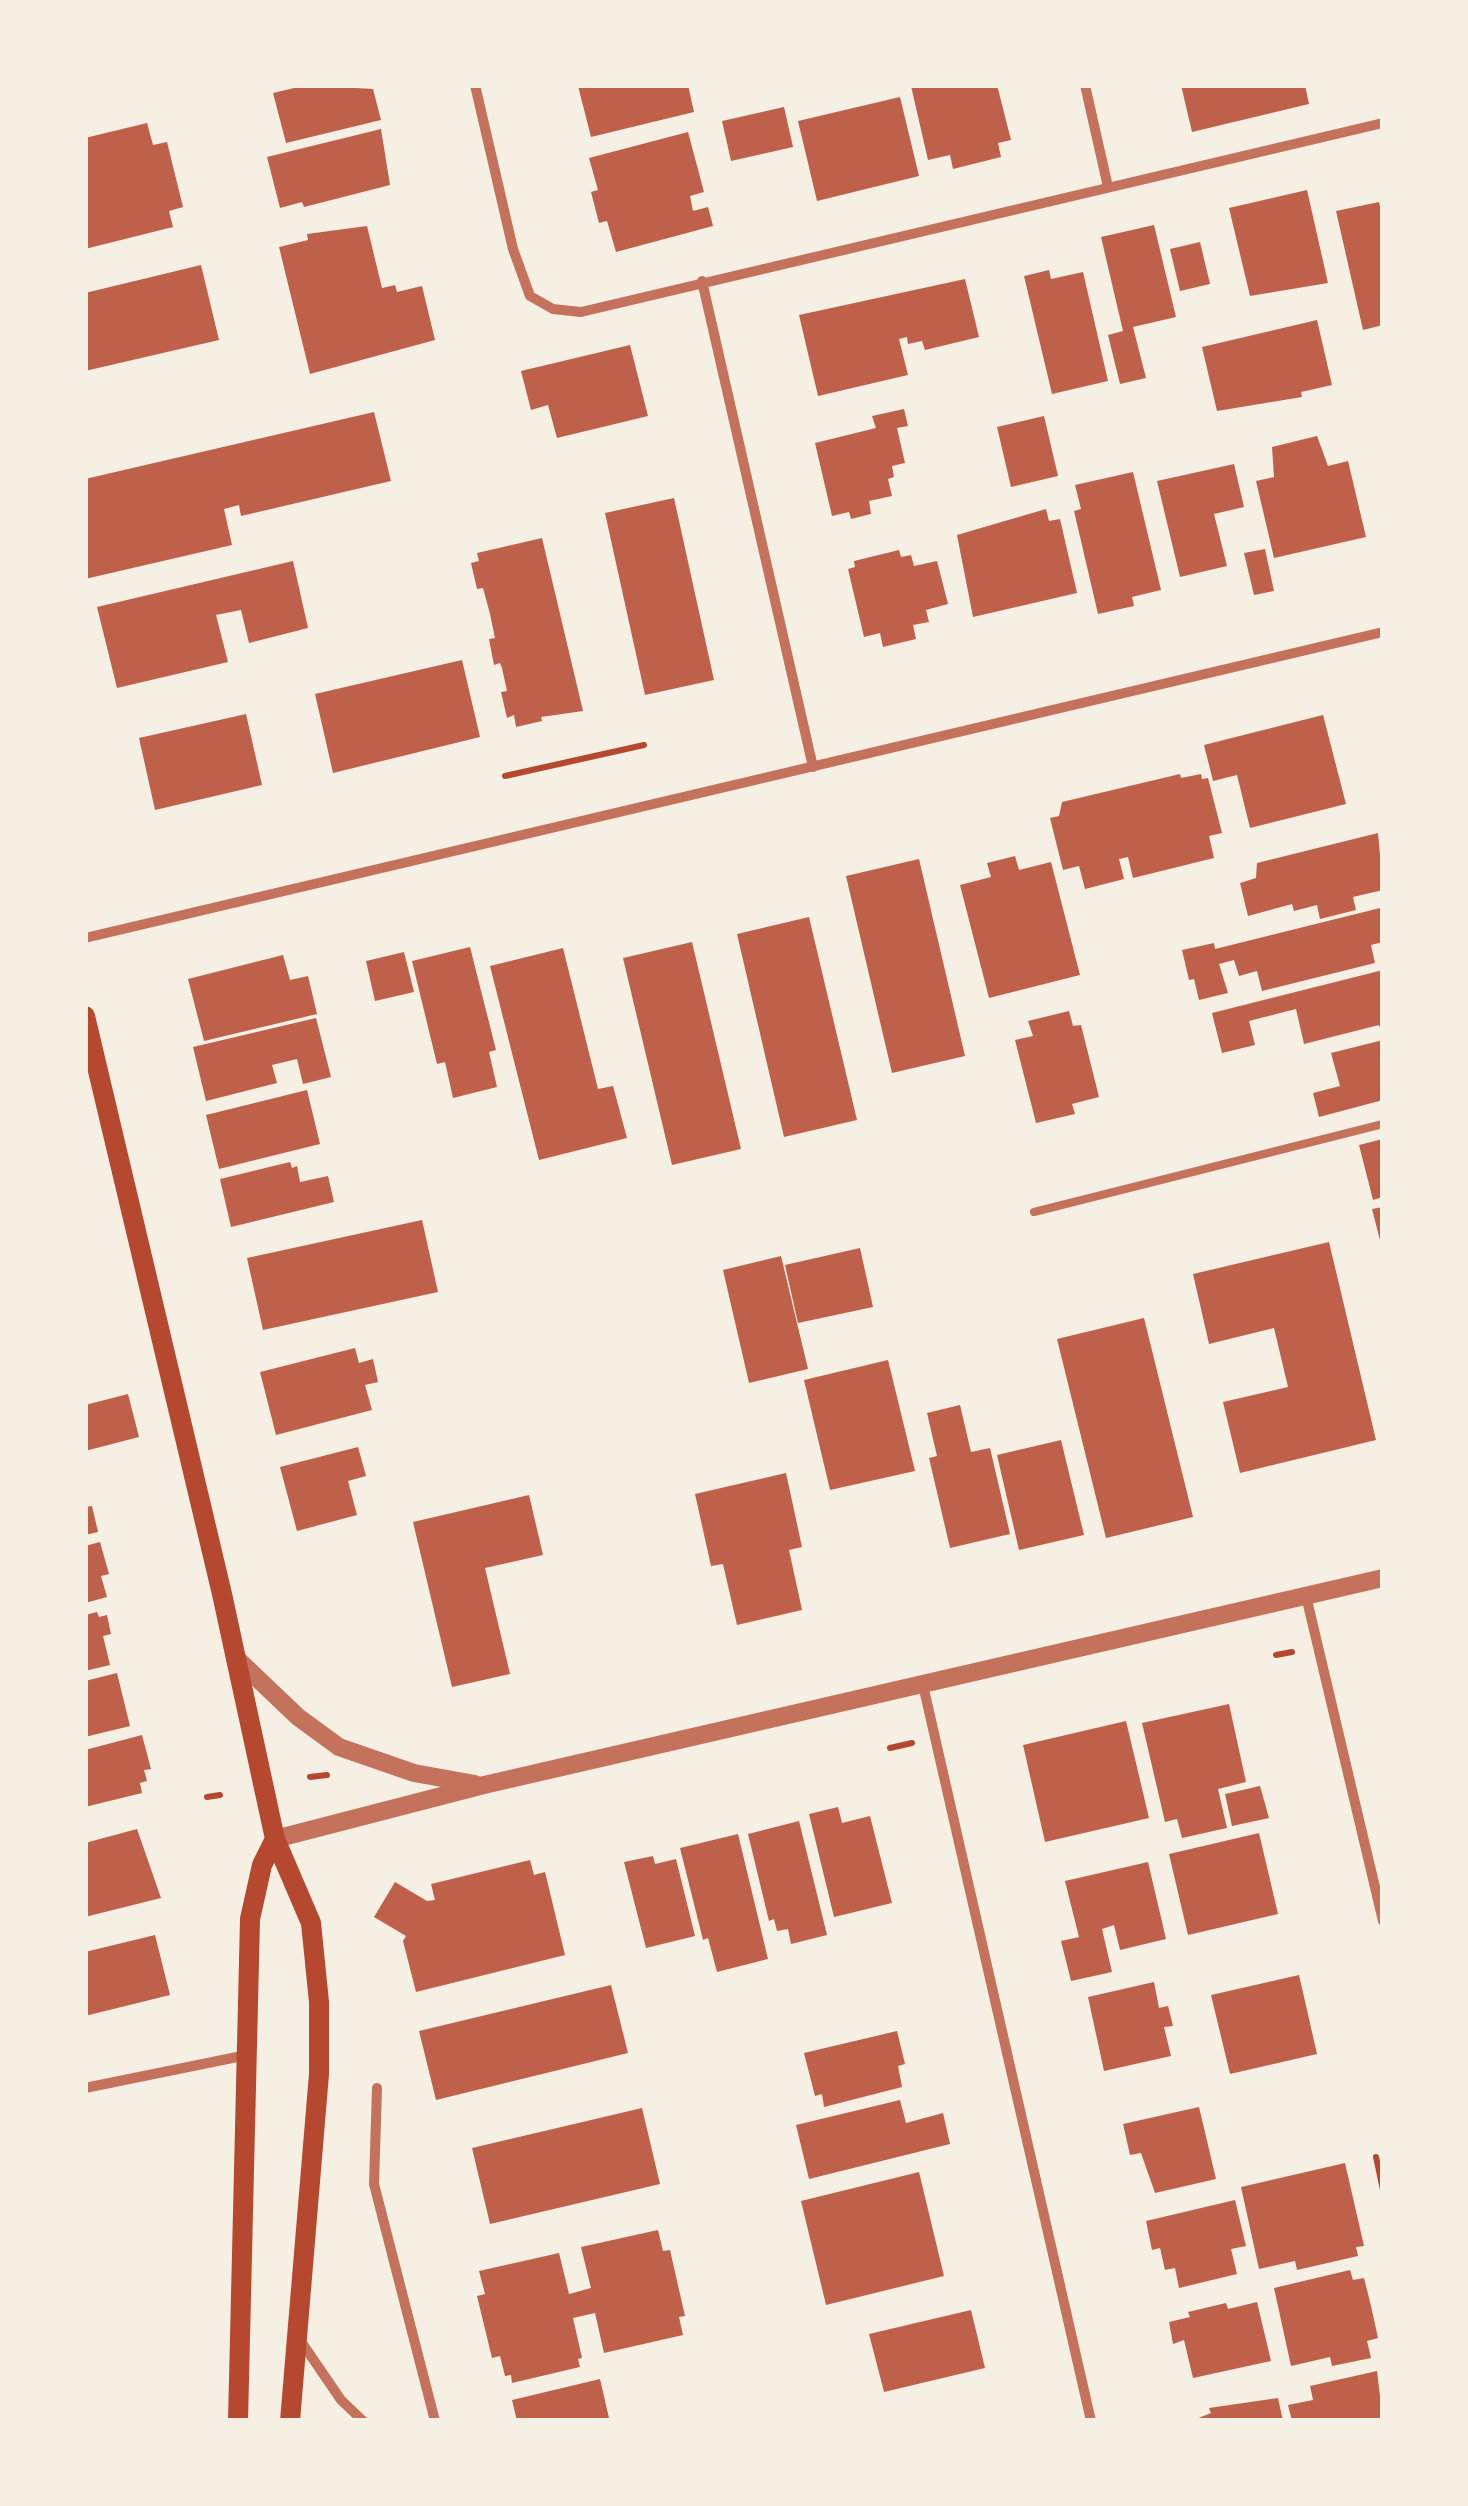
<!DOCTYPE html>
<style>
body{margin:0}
#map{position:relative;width:1468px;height:2506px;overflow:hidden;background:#f6efe4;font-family:Raleway,sans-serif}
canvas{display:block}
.frame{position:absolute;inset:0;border:88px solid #f6efe4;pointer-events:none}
</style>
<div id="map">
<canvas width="1468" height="2506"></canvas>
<div class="frame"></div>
</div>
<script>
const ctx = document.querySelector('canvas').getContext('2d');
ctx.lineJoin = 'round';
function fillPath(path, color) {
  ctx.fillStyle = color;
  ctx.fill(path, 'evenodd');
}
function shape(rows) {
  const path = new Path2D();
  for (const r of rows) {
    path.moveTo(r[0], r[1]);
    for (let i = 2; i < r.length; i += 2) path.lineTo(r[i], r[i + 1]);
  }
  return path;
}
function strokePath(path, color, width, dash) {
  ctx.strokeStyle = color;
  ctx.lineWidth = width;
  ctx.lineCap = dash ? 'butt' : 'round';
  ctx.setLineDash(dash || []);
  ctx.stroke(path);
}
fillPath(shape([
 [307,85,373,89,381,120,286,143,273,93],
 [688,85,694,112,591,137,578,86],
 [997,85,1011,140,998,143,1001,157,953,169,950,155,928,160,911,86],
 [1181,85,1305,85,1309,104,1192,132],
 [900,97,919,176,817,201,798,121],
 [784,107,793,147,731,161,722,121],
 [147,123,153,145,167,142,183,207,169,211,173,227,85,249,85,138],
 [381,129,390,185,304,207,302,202,280,208,267,157],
 [688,132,704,192,690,196,693,211,708,207,713,226,616,252,607,221,599,223,591,192,598,190,589,158],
 [1307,190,1328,283,1250,296,1229,208],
 [1379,202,1383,220,1383,325,1363,330,1336,211],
 [1154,225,1176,317,1133,327,1146,378,1120,384,1108,335,1123,331,1101,237],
 [367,226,382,288,395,285,397,292,422,286,435,340,310,374,279,247,308,240,307,234],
 [1200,242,1210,284,1180,291,1170,249],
 [201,265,219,340,85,371,85,293],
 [1049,270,1051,279,1083,272,1108,381,1052,394,1024,276],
 [965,279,979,337,925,350,922,341,908,344,907,337,899,339,908,375,818,396,799,315],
 [1317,320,1332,385,1301,392,1302,397,1217,411,1202,347],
 [630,345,648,416,557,438,548,405,531,410,521,371],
 [904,409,908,426,897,428,905,463,892,466,894,477,888,479,892,496,869,501,871,514,851,519,849,512,832,516,815,443,876,428,872,416],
 [374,412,391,481,241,516,239,505,224,509,232,545,85,579,85,479],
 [1044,416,1058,476,1011,487,997,427],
 [1317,436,1328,466,1348,461,1366,537,1274,558,1256,481,1274,477,1272,447],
 [1234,464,1244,507,1214,514,1227,566,1180,577,1157,481],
 [1133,472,1161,590,1132,597,1134,606,1098,614,1074,511,1081,509,1075,485],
 [674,498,714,680,645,695,605,513],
 [1046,509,1049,521,1060,519,1077,593,973,617,957,535],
 [542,538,583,711,541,717,542,721,516,727,514,715,507,718,501,692,507,691,502,668,500,663,494,665,489,639,495,638,490,614,483,588,477,589,471,563,479,561,477,553],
 [1265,549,1274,591,1254,595,1244,553],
 [899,550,901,557,911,555,914,566,937,561,948,604,926,610,929,622,913,625,916,639,883,647,880,633,864,637,848,569,855,567,854,561],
 [293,561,308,628,249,643,241,610,216,615,228,662,117,688,97,607],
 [462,660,480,737,333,773,315,694],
 [246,714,262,785,155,810,139,738],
 [1323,715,1346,804,1250,828,1237,775,1213,781,1204,745],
 [1180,774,1181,778,1201,774,1202,779,1208,778,1222,833,1209,836,1214,858,1133,878,1128,857,1119,859,1124,879,1085,889,1079,866,1063,870,1050,818,1059,816,1062,802],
 [1378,833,1383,890,1353,897,1356,910,1320,919,1317,905,1294,911,1292,904,1248,916,1240,883,1256,878,1257,863],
 [1015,856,1019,870,1051,862,1080,975,989,998,960,885,991,877,987,863],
 [919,859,965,1056,892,1073,846,876],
 [1380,908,1383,942,1371,945,1375,963,1262,991,1257,971,1239,976,1234,960,1219,964,1228,993,1199,1000,1194,979,1189,980,1182,950,1214,943,1215,949],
 [809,917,857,1120,784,1137,737,934],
 [692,942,741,1149,672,1165,623,958],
 [470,947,496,1050,489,1052,497,1087,453,1098,445,1062,437,1064,412,961],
 [563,948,598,1089,613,1086,627,1138,539,1160,490,966],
 [404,952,414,992,375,1001,366,961],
 [283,955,290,980,308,976,317,1014,204,1041,188,979],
 [1383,970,1383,1036,1379,1025,1304,1044,1296,1009,1249,1021,1255,1045,1222,1053,1212,1013],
 [1069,1011,1073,1026,1081,1025,1099,1097,1072,1104,1075,1114,1036,1123,1015,1040,1033,1036,1028,1021],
 [316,1018,331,1077,303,1084,297,1059,272,1065,277,1083,206,1101,193,1047],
 [1383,1040,1383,1100,1319,1117,1313,1093,1340,1086,1331,1053],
 [307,1090,320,1144,219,1169,206,1115],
 [1383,1139,1383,1197,1373,1200,1359,1145],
 [290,1162,292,1168,297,1166,300,1182,328,1176,334,1202,231,1227,220,1179],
 [1383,1207,1383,1248,1382,1248,1372,1209],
 [422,1220,438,1292,263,1330,247,1258],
 [1329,1242,1376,1440,1240,1473,1223,1402,1288,1387,1274,1328,1209,1344,1193,1274],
 [860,1248,873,1307,798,1323,785,1265],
 [781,1256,808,1369,749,1383,723,1270],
 [1144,1318,1193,1517,1106,1538,1057,1339],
 [355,1348,359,1363,373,1359,378,1382,365,1385,372,1410,276,1435,260,1372],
 [888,1360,915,1471,830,1490,804,1380],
 [128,1394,139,1437,85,1451,85,1405],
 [960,1405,971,1452,990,1448,1010,1534,950,1548,929,1458,937,1456,927,1413],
 [1061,1440,1084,1535,1019,1550,997,1455],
 [358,1447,366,1476,348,1481,357,1515,297,1531,280,1467],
 [786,1473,802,1547,789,1550,802,1610,737,1625,723,1564,711,1566,695,1494],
 [529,1495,543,1555,485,1568,510,1674,452,1687,413,1522],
 [92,1506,98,1532,85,1535,85,1507],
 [100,1542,109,1574,101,1576,107,1597,85,1603,85,1546],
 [97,1612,99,1617,107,1615,111,1634,103,1636,110,1665,85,1671,85,1615],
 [117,1673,130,1726,85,1737,85,1681],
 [1229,1704,1246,1782,1218,1789,1227,1828,1182,1838,1177,1819,1165,1822,1142,1723],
 [1126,1721,1149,1818,1045,1842,1023,1745],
 [142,1735,151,1769,144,1770,147,1781,140,1783,142,1793,85,1807,85,1750],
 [1260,1786,1269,1818,1232,1826,1225,1794],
 [838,1807,842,1823,870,1816,892,1903,834,1917,809,1814],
 [799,1821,827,1935,791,1944,788,1929,777,1931,774,1919,769,1921,748,1834],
 [137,1829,161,1898,85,1917,85,1843],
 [1259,1833,1278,1914,1188,1935,1169,1854],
 [738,1834,768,1959,717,1972,708,1938,703,1940,680,1848],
 [653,1856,655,1864,676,1859,695,1936,646,1948,624,1862],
 [530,1860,534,1875,545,1872,565,1955,416,1992,403,1941,406,1936,374,1917,395,1882,427,1901,435,1900,431,1884],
 [1148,1862,1166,1939,1120,1950,1114,1925,1102,1929,1112,1972,1071,1981,1061,1941,1079,1937,1065,1881],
 [155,1935,170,1995,85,2016,85,1952],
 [1299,1975,1317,2054,1230,2074,1211,1995],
 [1154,1982,1159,2008,1168,2006,1173,2026,1164,2027,1171,2056,1104,2071,1088,1997],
 [611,1985,628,2053,436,2100,419,2031],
 [897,2031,905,2064,898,2066,902,2087,824,2107,822,2094,815,2096,804,2053],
 [900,2100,906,2123,943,2113,950,2144,809,2179,796,2125],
 [1199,2107,1216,2179,1155,2193,1141,2153,1130,2155,1123,2124],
 [642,2108,660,2184,490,2224,472,2148],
 [1345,2163,1364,2246,1356,2247,1358,2256,1297,2270,1295,2261,1259,2269,1241,2187],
 [919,2172,944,2276,826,2305,801,2201],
 [1235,2200,1246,2246,1231,2249,1237,2274,1179,2288,1175,2268,1165,2270,1160,2248,1152,2250,1146,2221],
 [658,2230,663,2251,670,2250,685,2316,679,2317,683,2335,604,2353,595,2313,573,2318,582,2358,578,2359,580,2367,512,2383,511,2375,505,2376,500,2356,492,2358,477,2296,485,2294,479,2271,559,2253,569,2294,591,2288,581,2247],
 [1350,2270,1353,2280,1364,2278,1371,2306,1378,2338,1367,2341,1371,2358,1332,2366,1330,2357,1291,2366,1274,2288],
 [1257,2302,1271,2361,1193,2378,1184,2340,1173,2344,1169,2322,1190,2317,1188,2312,1226,2303,1228,2309],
 [971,2310,985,2368,884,2392,869,2334],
 [1377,2371,1383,2421,1292,2421,1288,2405,1313,2400,1310,2386],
 [600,2379,609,2418,517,2421,512,2400],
 [1278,2398,1283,2421,1191,2421,1211,2413,1209,2408]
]), '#bf614a');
strokePath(shape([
 [505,776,644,745],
 [1276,1655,1292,1652],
 [890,1748,912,1743],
 [310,1777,327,1775],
 [207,1797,220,1795],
 [1376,2157,1383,2190]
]), '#b5482f', 6);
strokePath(shape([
 [1034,1212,1383,1124]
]), '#c5725c', 8);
strokePath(shape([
 [475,85,513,249,530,296,553,309,581,312,1383,123],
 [1085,85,1108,187],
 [702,281,813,767],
 [85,938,1383,632],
 [1306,1596,1383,1921],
 [923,1685,1091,2421],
 [85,2088,247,2055],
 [377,2088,374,2184,435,2421],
 [300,2340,341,2400,363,2421]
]), '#c5725c', 10);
strokePath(shape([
 [235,1657,298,1717,339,1747,414,1773,475,1784],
 [275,1839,484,1785,1383,1578]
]), '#c5725c', 18);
strokePath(shape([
 [85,1016,222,1594,275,1839,311,1923,319,2002,319,2074,290,2421],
 [238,2421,250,1919,262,1865,275,1839]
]), '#b5482f', 20);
</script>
